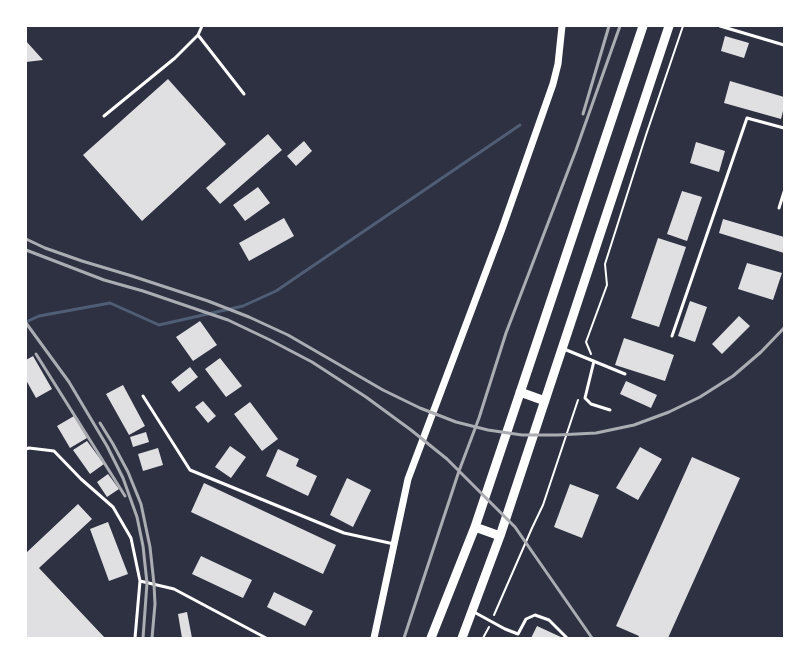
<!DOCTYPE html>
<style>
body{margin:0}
#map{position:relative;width:810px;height:664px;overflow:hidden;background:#2d3142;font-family:Overpass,sans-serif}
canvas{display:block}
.frame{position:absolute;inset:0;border:27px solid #fff;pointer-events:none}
</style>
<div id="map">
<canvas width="810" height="664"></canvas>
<div class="frame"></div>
</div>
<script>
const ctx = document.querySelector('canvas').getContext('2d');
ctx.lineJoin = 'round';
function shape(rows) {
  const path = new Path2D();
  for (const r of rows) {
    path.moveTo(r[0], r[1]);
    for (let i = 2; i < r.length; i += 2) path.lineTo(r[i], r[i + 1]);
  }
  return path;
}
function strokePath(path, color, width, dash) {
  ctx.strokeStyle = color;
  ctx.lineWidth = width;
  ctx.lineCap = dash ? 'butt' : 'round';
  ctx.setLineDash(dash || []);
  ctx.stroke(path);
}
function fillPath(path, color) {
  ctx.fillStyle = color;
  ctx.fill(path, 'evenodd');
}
strokePath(shape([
 [26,322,39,316,110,303,159,325,243,306,276,291,520,125]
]), '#4f5d75', 3);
fillPath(shape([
 [725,36,749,43,744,58,721,51],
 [26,41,43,60,26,62],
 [168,79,226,144,142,221,83,155],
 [730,81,784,97,784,107,781,119,724,103],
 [268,134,282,150,220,204,206,188],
 [304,141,312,151,296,166,287,156],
 [696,142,725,151,719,172,690,163],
 [258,187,270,203,245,221,233,205],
 [682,191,702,197,687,241,667,234],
 [284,218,294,236,249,261,239,243],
 [723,219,784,237,784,253,719,233],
 [658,238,686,247,659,327,631,318],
 [747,263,782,273,773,300,738,289],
 [690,301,707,307,695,342,678,336],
 [739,316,750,326,722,354,712,344],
 [200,321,217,345,193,361,176,337],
 [624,338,674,355,665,381,615,365],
 [33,356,52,389,36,398,26,380,26,360],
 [220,358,242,386,226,397,205,369],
 [190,367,198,377,179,392,171,382],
 [626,381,657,395,651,408,620,394],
 [123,385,145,426,129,435,106,394],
 [203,401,216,416,208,423,195,407],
 [250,402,278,439,262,451,234,414],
 [74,416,87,438,70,448,57,426],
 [146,432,149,442,133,447,130,437],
 [87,441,104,464,90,474,73,450],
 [230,446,246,457,231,478,215,467],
 [640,447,662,459,638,500,616,488],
 [158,448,163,465,143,471,138,454],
 [278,449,299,459,296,466,317,476,308,496,266,476],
 [692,457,740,478,668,638,638,638,639,636,616,626],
 [108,474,119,489,107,497,97,482],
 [347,478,371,490,353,527,330,515],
 [204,483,336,545,323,574,191,512],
 [570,484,599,495,582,538,554,527],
 [78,504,92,519,39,568,105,638,28,638,26,636,26,553],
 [108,522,128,574,109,581,90,529],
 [201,556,252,580,243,598,192,574],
 [274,592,313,611,305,626,267,607],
 [187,612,192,638,182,638,178,614],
 [537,626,563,638,531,638]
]), '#e0e0e3');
strokePath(shape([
 [591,354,586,342,607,285,605,264,646,135,683,26],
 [494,615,532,528,543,505,578,400],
 [483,638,489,627]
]), '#fff', 2);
strokePath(shape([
 [720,26,784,45],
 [198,35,244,94],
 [104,116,175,58,198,35,202,26],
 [779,208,784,192],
 [672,336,747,118,784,128],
 [564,349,625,374],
 [594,361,585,398,591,404,610,410],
 [143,396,190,470,344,533,394,544],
 [26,449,29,448,54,451,81,479,113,507,131,538,140,581,174,589,266,638],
 [474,612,505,629,518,634,526,619,535,615,549,620,567,638],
 [135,638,140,581]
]), '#fff', 3);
strokePath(shape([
 [374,638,408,479,502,229,553,84,558,64,562,26]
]), '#fff', 7);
strokePath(shape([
 [520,392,545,401],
 [475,527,500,536],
 [431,638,475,527,643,26],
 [462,638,500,536,669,26]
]), '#fff', 9);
strokePath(shape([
 [583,114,609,26],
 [26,239,45,248,82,261,132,276,208,301,249,317,288,335,383,390,420,408,456,422,488,430,522,435,558,435,596,433,634,425,669,412,700,397,733,376,761,352,784,328],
 [26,250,104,280,143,291,228,320,270,340,312,362,366,397,411,430,447,459,515,527,592,638],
 [26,323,69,382,107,446,123,478,137,517,143,546,147,583,143,638],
 [36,354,125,496],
 [100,423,113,444,128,472,141,504,150,547,154,584,155,604,152,638],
 [404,638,459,471,479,418,506,333,576,150,620,26]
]), '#abadb3', 3);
</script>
